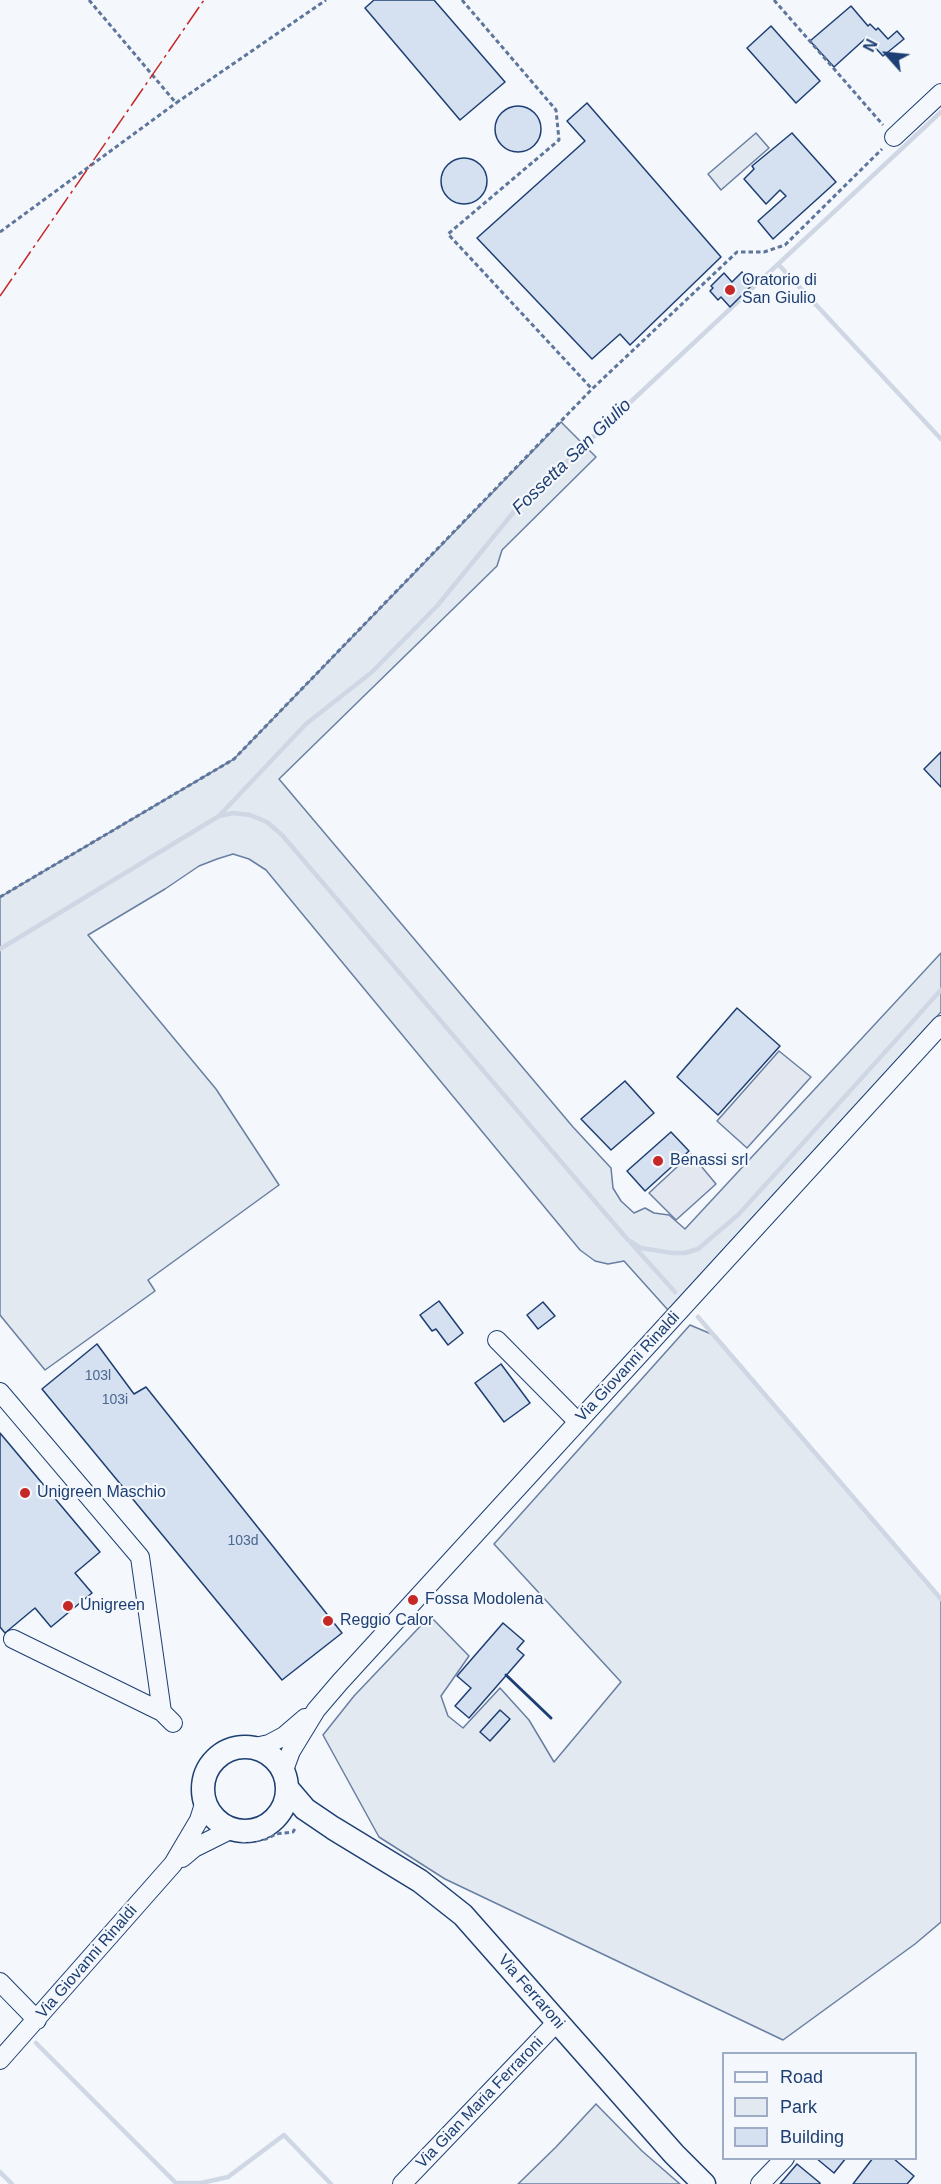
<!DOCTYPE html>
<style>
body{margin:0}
#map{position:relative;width:941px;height:2184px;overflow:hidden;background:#f4f7fb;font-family:Arial,sans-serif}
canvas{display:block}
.legend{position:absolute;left:722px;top:2052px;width:195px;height:108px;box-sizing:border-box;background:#f4f7fb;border:2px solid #9eadc5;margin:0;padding:8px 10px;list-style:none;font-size:18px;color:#1d3f73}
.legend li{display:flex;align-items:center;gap:12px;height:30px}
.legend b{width:30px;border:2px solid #9eadc5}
.north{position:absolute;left:857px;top:24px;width:60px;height:60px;-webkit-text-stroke:4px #f4f7fb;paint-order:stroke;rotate:297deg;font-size:16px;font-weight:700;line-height:24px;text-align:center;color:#1d3f73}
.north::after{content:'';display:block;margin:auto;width:21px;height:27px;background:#1d3f73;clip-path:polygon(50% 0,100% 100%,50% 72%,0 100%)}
</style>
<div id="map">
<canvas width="941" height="2184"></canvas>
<ul class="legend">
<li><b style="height:8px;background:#f4f7fb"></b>Road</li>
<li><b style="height:16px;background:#e3e9f0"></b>Park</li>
<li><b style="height:16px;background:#d5e0f0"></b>Building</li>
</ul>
<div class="north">N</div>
</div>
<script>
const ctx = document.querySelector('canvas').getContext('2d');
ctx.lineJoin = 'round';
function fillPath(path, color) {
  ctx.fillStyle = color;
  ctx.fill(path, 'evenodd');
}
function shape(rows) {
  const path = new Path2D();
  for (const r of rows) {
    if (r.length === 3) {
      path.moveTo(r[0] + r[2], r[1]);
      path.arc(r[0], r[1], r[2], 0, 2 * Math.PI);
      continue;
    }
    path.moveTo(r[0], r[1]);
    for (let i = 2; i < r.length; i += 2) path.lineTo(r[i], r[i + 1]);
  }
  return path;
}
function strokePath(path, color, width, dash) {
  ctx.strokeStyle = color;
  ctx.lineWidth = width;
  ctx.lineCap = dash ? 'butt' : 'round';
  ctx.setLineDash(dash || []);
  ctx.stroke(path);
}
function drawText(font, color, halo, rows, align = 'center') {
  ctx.font = font + ' Arial,sans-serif';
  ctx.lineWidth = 4.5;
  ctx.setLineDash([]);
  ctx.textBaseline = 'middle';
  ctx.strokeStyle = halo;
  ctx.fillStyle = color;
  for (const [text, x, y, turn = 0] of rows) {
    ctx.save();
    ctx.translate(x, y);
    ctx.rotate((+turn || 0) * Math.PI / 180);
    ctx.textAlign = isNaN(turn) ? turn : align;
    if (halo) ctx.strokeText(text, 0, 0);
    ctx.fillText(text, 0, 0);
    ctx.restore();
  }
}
const green = shape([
 [756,133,769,148,721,190,708,174,756,133],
 [561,422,596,457,502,550,497,566,279,779,573,1127,611,1168,613,1188,621,1201,634,1213,645,1208,654,1213,669,1215,685,1229,941,953,941,1012,668,1310,624,1261,608,1264,595,1261,580,1250,266,870,249,859,233,854,217,859,199,866,165,889,88,935,216,1089,279,1185,148,1280,155,1291,45,1370,0,1315,0,897,234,759,561,422],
 [690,1325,716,1336,941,1599,941,1922,915,1944,783,2040,445,1879,379,1837,323,1735,354,1696,430,1616,469,1656,441,1696,448,1716,463,1728,500,1688,529,1720,554,1762,621,1682,494,1544,690,1325],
 [596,2104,642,2151,680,2184,518,2184,556,2147,596,2104]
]);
fillPath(green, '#e3e9f0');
strokePath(green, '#687fa3', 1.5);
const parking = shape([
 [779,1051,811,1077,747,1148,717,1121,779,1051],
 [691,1154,716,1184,676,1220,649,1193,691,1154]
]);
fillPath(parking, '#e3e8f0');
strokePath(parking, '#687fa3', 1.5);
strokePath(shape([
 [778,264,941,439],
 [219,816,306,724,372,672,437,606,517,508,941,112],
 [0,949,219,816,233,813,250,815,267,822,282,835,628,1240,641,1248,672,1253,685,1253,698,1249,739,1214,941,990],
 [631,1243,675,1292],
 [698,1317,941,1599],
 [36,2043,176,2183,201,2183,228,2177,284,2135,331,2184],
 [0,2172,12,2184]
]), '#cfd7e4', 4.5);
const building = shape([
 [374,0,434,0,505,82,460,120,365,8,374,0],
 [851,6,868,26,870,24,876,30,878,28,888,39,897,31,904,39,883,56,866,38,834,67,810,41,851,6],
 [771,26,820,81,796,103,747,48,771,26],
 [587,103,721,257,630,345,620,334,592,359,477,238,585,141,567,121,587,103],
 [518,129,23],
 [792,133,836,182,773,239,758,221,786,196,780,190,766,204,744,179,754,169,752,166,792,133],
 [464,181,23],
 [742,272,752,285,730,307,721,297,718,300,710,291,713,288,711,286,724,273,732,282,742,272],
 [941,752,941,787,924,769,941,752],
 [737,1008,780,1046,718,1115,677,1077,737,1008],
 [625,1081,654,1113,611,1150,581,1119,625,1081],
 [671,1132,689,1151,645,1191,627,1171,671,1132],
 [439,1301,463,1333,448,1345,436,1329,432,1331,420,1315,439,1301],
 [543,1302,555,1316,538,1329,527,1315,543,1302],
 [97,1344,134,1394,146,1387,342,1633,282,1680,42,1389,97,1344],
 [501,1364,530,1403,504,1422,475,1383,501,1364],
 [0,1433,100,1552,75,1573,92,1593,51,1627,35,1608,5,1633,0,1627,0,1433],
 [503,1623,524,1641,517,1649,524,1655,469,1718,455,1706,471,1688,457,1676,503,1623],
 [500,1710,510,1719,490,1741,480,1732,500,1710],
 [816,2158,846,2158,834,2173,816,2158],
 [873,2158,893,2158,914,2176,907,2184,853,2184,873,2158],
 [797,2164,820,2183,820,2184,780,2184,797,2164]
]);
fillPath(building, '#d5e0f0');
strokePath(building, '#1d3f73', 1.5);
const minor = shape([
 [894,137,941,93],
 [497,1340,578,1422],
 [0,1392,140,1557,162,1712],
 [13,1639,162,1712,173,1723],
 [255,1747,269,1744,284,1736,305,1718],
 [284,1770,291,1751,316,1710,340,1682,941,1025],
 [182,1858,194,1848,232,1829],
 [0,1982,37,2020],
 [0,2060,173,1864,199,1820,205,1801],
 [402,2184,557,2022],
 [760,2184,785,2158]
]);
const major = shape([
 [245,1789,42],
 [287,1788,305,1809,333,1828,420,1881,463,1915,674,2154,704,2184]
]);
strokePath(minor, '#1d3f73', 20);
strokePath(major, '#1d3f73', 25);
strokePath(shape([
 [89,0,176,103,326,0],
 [462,0,556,110,559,140,448,234,592,389],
 [774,0,883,125],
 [0,232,176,103],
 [0,897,234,759,592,389,737,252,764,252,785,245,882,149],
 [241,1842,266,1839,276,1834,293,1832,296,1827]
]), '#5e769c', 3, [4.5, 3]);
strokePath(minor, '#f4f7fb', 18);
strokePath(major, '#f4f7fb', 22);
strokePath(shape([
 [506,1675,551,1718]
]), '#1d3f73', 3);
strokePath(shape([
 [0,296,204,0]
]), '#c62828', 1.5, [21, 4.5, 3, 4.5]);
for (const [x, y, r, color] of [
 [730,290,6,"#c62828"],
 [658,1161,6,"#c62828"],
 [25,1493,6,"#c62828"],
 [413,1600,6,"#c62828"],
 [68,1606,6,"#c62828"],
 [328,1621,6,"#c62828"]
]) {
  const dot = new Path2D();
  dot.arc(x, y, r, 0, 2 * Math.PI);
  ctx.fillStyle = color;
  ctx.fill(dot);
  strokePath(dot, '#f4f7fb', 2);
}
drawText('14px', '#4b6792', null, [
 ["103l",98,1376],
 ["103i",115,1400],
 ["103d",243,1541]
]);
drawText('16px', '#1d3f73', '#f4f7fb', [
 ["Oratorio di",742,281],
 ["San Giulio",742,299],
 ["Benassi srl",670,1161],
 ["Unigreen Maschio",37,1493],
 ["Fossa Modolena",425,1600],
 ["Unigreen",80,1606],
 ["Reggio Calor",340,1621]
], 'left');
drawText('16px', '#1d3f73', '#f4f7fb', [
 ["Via Giovanni Rinaldi",628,1367,-47],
 ["Via Giovanni Rinaldi",87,1962,-49],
 ["Via Ferraroni",531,1992,49],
 ["Via Gian Maria Ferraroni",480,2103,-46]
]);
drawText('italic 18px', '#1d3f73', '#f4f7fb', [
 ["Fossetta San Giulio",572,457,-44]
]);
</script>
